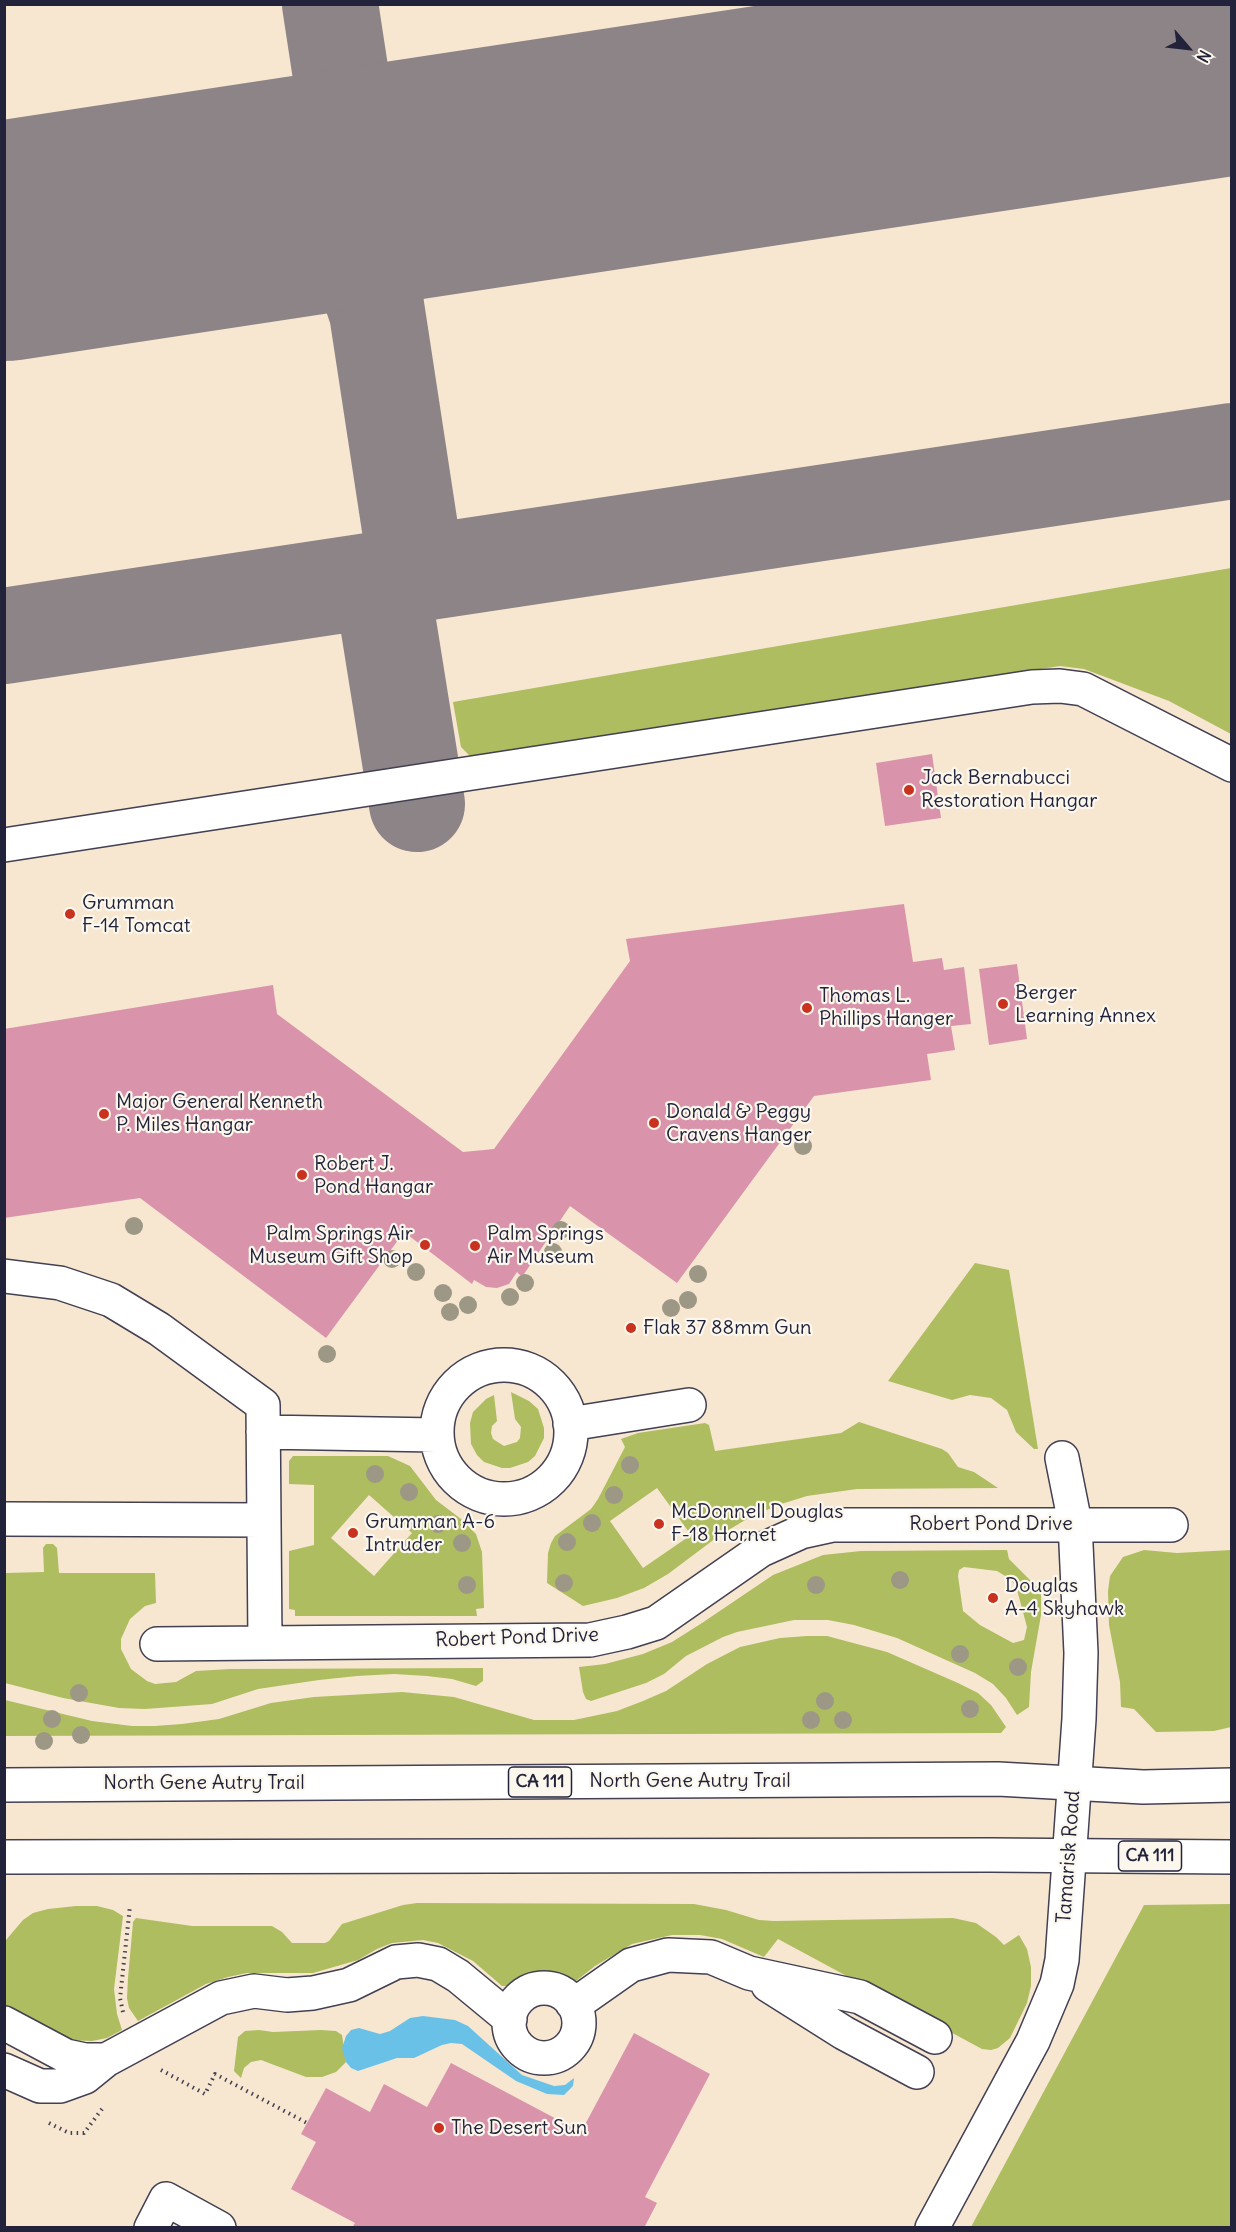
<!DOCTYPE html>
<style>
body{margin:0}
#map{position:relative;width:1236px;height:2232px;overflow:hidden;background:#f7e7d1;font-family:Delius,sans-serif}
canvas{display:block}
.frame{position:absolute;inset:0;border:6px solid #22223b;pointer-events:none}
.north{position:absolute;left:1158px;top:18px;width:60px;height:60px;-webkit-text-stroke:4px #fbf7ec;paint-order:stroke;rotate:118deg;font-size:16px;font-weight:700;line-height:24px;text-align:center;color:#22223b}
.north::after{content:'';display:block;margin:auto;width:21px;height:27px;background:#22223b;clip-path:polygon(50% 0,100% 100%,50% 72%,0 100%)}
</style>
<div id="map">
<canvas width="1236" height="2232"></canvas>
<div class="frame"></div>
<div class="north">N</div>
</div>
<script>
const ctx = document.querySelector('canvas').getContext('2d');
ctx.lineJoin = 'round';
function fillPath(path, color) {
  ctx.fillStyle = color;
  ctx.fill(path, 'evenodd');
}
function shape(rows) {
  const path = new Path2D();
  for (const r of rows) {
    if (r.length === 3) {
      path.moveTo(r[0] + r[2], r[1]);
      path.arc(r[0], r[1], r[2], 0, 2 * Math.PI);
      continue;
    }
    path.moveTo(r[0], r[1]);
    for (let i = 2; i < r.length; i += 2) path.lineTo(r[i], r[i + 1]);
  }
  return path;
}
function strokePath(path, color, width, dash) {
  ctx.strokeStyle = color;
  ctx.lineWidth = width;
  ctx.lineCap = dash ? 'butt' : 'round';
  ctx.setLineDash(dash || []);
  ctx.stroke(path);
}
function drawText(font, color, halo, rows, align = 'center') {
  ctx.font = font + ' Delius,sans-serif';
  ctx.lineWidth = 4.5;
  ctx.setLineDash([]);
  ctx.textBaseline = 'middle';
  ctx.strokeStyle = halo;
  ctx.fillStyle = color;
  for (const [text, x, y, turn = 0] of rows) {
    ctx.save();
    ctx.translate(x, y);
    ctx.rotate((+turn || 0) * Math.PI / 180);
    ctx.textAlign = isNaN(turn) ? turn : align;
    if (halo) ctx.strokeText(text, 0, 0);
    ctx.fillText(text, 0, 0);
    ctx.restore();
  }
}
fillPath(shape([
 [1231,568,1231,734,1169,701,1084,669,1060,666,471,757,461,747,453,702],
 [975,1263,1009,1270,1038,1449,1034,1449,1016,1432,1007,1410,991,1398,970,1395,952,1400,888,1381],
 [511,1392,529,1401,538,1409,544,1428,544,1438,535,1456,528,1462,510,1468,502,1468,484,1462,477,1455,471,1444,470,1423,473,1412,486,1399,494,1395,497,1421,492,1426,491,1433,493,1439,504,1446,517,1442,520,1438,521,1427,515,1419],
 [859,1422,942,1449,948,1453,958,1467,974,1472,998,1488,857,1489,807,1496,778,1505,747,1519,720,1535,668,1574,644,1588,617,1598,583,1606,547,1583,548,1553,551,1543,555,1536,591,1509,598,1499,625,1447,621,1439,638,1433,705,1423,709,1425,715,1451,841,1433],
 [657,1488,691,1535,643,1568,610,1521],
 [293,1456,388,1456,410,1466,436,1500,461,1519,476,1534,482,1552,484,1608,476,1609,477,1616,295,1616,295,1610,289,1609,289,1551,314,1545,314,1485,289,1484,289,1461],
 [369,1495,412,1533,374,1576,331,1538],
 [46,1544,53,1544,57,1548,59,1573,155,1573,156,1603,145,1606,130,1619,121,1639,121,1649,131,1669,147,1681,155,1684,176,1682,196,1671,230,1669,483,1668,483,1681,476,1686,452,1679,427,1676,394,1674,357,1676,319,1680,258,1689,212,1704,145,1709,119,1708,63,1698,5,1683,5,1573,44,1572,43,1548],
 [1007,1550,1009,1559,1041,1591,1041,1615,1031,1672,1029,1707,1017,1715,1006,1698,993,1684,975,1673,897,1638,854,1625,828,1620,794,1620,737,1632,723,1637,686,1656,664,1674,646,1683,591,1701,586,1699,583,1692,579,1667,605,1664,643,1654,672,1642,702,1623,773,1575,823,1555,861,1551],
 [964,1567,997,1571,1010,1579,1016,1586,1027,1627,1024,1640,1013,1643,980,1625,963,1611,958,1576,959,1570],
 [1144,1550,1177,1553,1231,1550,1231,1727,1214,1731,1156,1732,1134,1709,1121,1707,1120,1682,1109,1625,1108,1591,1110,1576,1123,1557],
 [807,1636,827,1636,887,1652,958,1683,978,1693,991,1705,1006,1727,1001,1733,5,1736,5,1700,92,1721,132,1726,155,1726,182,1724,219,1719,271,1703,314,1697,402,1692,454,1697,534,1720,574,1720,617,1711,643,1701,666,1691,707,1664,740,1647,780,1638],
 [417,1903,694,1904,726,1910,759,1920,774,1921,953,1918,976,1923,996,1937,1004,1945,1019,1935,1027,1949,1031,1967,1031,1986,1027,2003,1010,2038,998,2048,991,2050,982,2049,778,1939,764,1957,722,1939,700,1935,672,1935,632,1944,595,1966,576,1981,547,1974,533,1976,511,1986,502,1986,473,1961,438,1943,423,1940,392,1943,377,1949,358,1960,313,1973,247,1973,228,1977,206,1984,138,2021,129,2008,127,1998,128,1978,133,1922,136,1918,192,1926,272,1926,282,1932,292,1943,325,1943,329,1941,342,1924,403,1905],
 [1231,1904,1231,2227,971,2227,1144,1905],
 [76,1906,97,1906,113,1910,123,1916,114,1989,117,2014,122,2030,107,2038,92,2041,64,2040,5,2011,4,1940,6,1940,23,1920,33,1913,48,1909],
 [259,2030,273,2032,321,2030,336,2031,342,2035,346,2062,336,2072,322,2077,306,2077,261,2060,251,2062,244,2068,241,2078,234,2071,238,2037,245,2031]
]), '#aebd5f');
fillPath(shape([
 [423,2016,455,2020,468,2026,522,2075,554,2086,565,2085,574,2078,573,2086,564,2095,547,2094,516,2081,462,2044,451,2043,442,2045,414,2058,397,2058,358,2071,351,2068,346,2062,342,2048,346,2036,351,2030,359,2028,380,2034,390,2031,410,2018]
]), '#6ac1e7');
strokePath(shape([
 [330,4,417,574],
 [233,206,278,212,300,218,320,229,339,243,355,261,367,282,375,306],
 [375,306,376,281,381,258,390,236,403,216,421,201,441,187,485,168],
 [381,579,417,804],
 [4,636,1232,451]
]), '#8c8486', 96);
strokePath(shape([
 [4,241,1232,55]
]), '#8c8486', 240);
fillPath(shape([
 [932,754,941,818,885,826,876,763],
 [904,904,913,962,942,958,944,970,964,967,971,1024,951,1026,955,1050,927,1054,931,1080,814,1096,677,1283,570,1206,522,1277,517,1272,509,1284,497,1288,486,1287,474,1280,472,1284,404,1232,326,1338,140,1198,4,1218,4,1029,273,985,277,1014,463,1152,494,1149,630,961,626,939],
 [1017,964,1027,1039,989,1045,979,969],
 [634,2033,710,2074,645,2197,657,2203,644,2228,352,2228,355,2223,291,2189,316,2142,301,2134,326,2088,370,2112,384,2084,427,2107,451,2063,581,2132]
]), '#d994ac');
const minor = shape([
 [4,845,1032,687,1060,686,1083,689,1232,765],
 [4,1276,60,1283,111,1300,159,1329,263,1405,265,1643],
 [504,1432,67],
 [570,1424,689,1405],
 [263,1432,436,1435],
 [4,1519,263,1520],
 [157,1644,590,1640,627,1632,656,1623,761,1550,801,1532,833,1525,1171,1525],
 [768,1985,844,2033,917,2072],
 [544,2023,35],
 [572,2003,584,1998,631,1965,668,1955,711,1957,749,1973,860,1997,935,2037],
 [4,2023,66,2056,85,2060,106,2060],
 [4,2070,40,2086,60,2086,85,2077,106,2060,221,1998,254,1991,287,1995,313,1993,349,1985,396,1962,418,1960,438,1964,458,1976,510,2019],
 [151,2228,166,2199,219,2228],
 [932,2228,1033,2041,1057,1984,1062,1960,1079,1719,1081,1653,1075,1523,1062,1458]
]);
const major = shape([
 [4,1785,998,1779,1143,1787,1232,1785],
 [4,1857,991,1855,1232,1857]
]);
strokePath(minor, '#424052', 36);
strokePath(major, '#424052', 36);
strokePath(shape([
 [123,2012,120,1998,130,1906],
 [161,2070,205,2094,215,2074,307,2123],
 [49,2123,69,2133,84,2133,102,2109]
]), '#424052', 4, [1.5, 4.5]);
strokePath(minor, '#fff', 33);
strokePath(major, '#fff', 33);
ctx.fillStyle = '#9d9886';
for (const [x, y] of [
 [803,1146],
 [134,1226],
 [561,1230],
 [553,1252],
 [392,1259],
 [416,1272],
 [698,1274],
 [525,1283],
 [443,1293],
 [510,1297],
 [688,1300],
 [468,1305],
 [671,1308],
 [450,1312],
 [327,1354],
 [630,1465],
 [375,1474],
 [409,1492],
 [614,1495],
 [592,1523],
 [438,1524],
 [567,1542],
 [462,1543],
 [900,1580],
 [564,1583],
 [467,1585],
 [816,1585],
 [960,1654],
 [1018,1667],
 [79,1693],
 [825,1701],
 [970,1709],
 [52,1719],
 [811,1720],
 [843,1720],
 [81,1735],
 [44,1741]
]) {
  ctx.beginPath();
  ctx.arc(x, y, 9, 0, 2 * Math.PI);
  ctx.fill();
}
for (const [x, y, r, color] of [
 [909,790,6,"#c8321e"],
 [70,914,6,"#c8321e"],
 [1003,1004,6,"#c8321e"],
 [807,1008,6,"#c8321e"],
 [104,1114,6,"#c8321e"],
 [654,1123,6,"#c8321e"],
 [302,1175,6,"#c8321e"],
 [425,1245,6,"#c8321e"],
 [475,1246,6,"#c8321e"],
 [631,1328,6,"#c8321e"],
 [659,1524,6,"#c8321e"],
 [353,1533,6,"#c8321e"],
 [993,1598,6,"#c8321e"],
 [439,2128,6,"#c8321e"]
]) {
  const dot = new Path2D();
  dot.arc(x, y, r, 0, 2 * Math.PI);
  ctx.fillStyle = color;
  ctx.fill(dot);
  strokePath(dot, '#fbf7ec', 2);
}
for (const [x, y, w] of [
 [540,1782,63],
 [1150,1856,63]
]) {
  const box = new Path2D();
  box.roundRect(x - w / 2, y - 15, w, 30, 4.5);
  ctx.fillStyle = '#fbf7ec';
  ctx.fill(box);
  strokePath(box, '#22223b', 1.5);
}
drawText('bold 18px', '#22223b', null, [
 ["CA 111",540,1782],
 ["CA 111",1150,1856]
]);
drawText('20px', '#22223b', '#fbf7ec', [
 ["Jack Bernabucci",921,778],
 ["Restoration Hangar",921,801],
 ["Grumman",82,903],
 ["F-14 Tomcat",82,926],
 ["Berger",1015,993],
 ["Learning Annex",1015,1016],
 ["Thomas L.",819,996],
 ["Phillips Hanger",819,1019],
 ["Major General Kenneth",116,1102],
 ["P. Miles Hangar",116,1125],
 ["Donald & Peggy",666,1112],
 ["Cravens Hanger",666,1135],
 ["Robert J.",314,1164],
 ["Pond Hangar",314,1187],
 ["Palm Springs Air",413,1234,"right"],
 ["Museum Gift Shop",413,1257,"right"],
 ["Palm Springs",487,1234],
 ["Air Museum",487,1257],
 ["Flak 37 88mm Gun",643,1328],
 ["McDonnell Douglas",671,1512],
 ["F-18 Hornet",671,1535],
 ["Grumman A-6",365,1522],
 ["Intruder",365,1545],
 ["Douglas",1005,1586],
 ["A-4 Skyhawk",1005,1609],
 ["The Desert Sun",451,2128]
], 'left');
drawText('20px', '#22223b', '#fbf7ec', [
 ["Robert Pond Drive",991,1524],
 ["Robert Pond Drive",517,1638,-2],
 ["North Gene Autry Trail",690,1781],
 ["North Gene Autry Trail",204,1783],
 ["Tamarisk Road",1069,1857,-86]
]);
</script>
